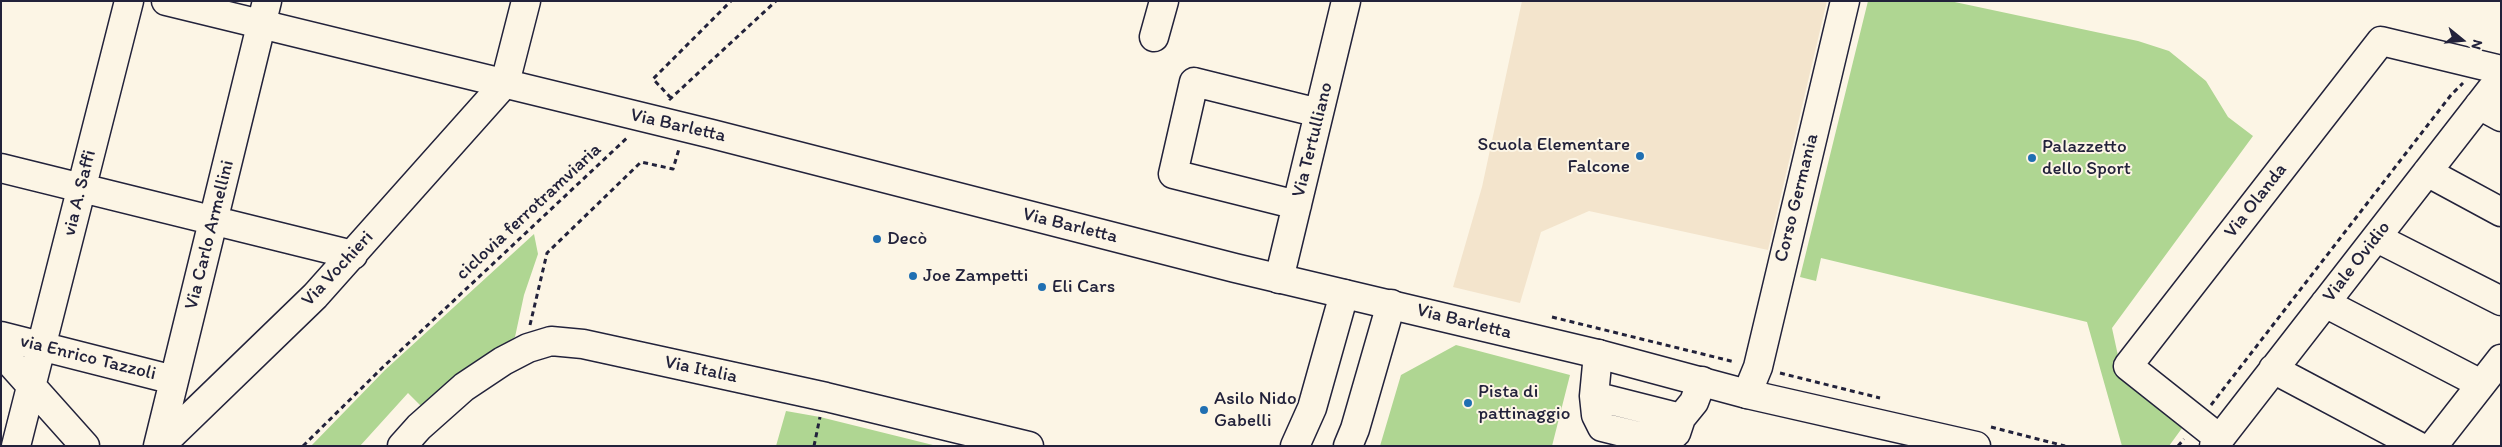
<!DOCTYPE html>
<meta charset="utf-8">
<style>
body{margin:0}
#map{position:relative;width:2502px;height:447px;overflow:hidden;background:#fcf5e5;font-family:Itim,sans-serif}
canvas{display:block}
.frame{position:absolute;inset:0;border:2px solid #22223b;pointer-events:none}
.north{position:absolute;left:2437px;top:15px;width:50px;height:50px;-webkit-text-stroke:4px #fcf5e5;paint-order:stroke;rotate:107deg;font-size:14px;font-weight:700;line-height:20px;text-align:center;color:#22223b}
.north::after{content:'';display:block;margin:auto;width:18px;height:22px;background:#22223b;clip-path:polygon(50% 0,100% 100%,50% 72%,0 100%)}
</style>
<div id="map">
<canvas width="2502" height="447"></canvas>
<div class="frame"></div>
<div class="north">N</div>
</div>
<script>
const ctx = document.querySelector('canvas').getContext('2d');
ctx.lineJoin = 'round';
function fillPath(path, color) {
  ctx.fillStyle = color;
  ctx.fill(path, 'evenodd');
}
function shape(rows) {
  const path = new Path2D();
  for (const r of rows) {
    path.moveTo(r[0], r[1]);
    for (let i = 2; i < r.length; i += 2) path.lineTo(r[i], r[i + 1]);
  }
  return path;
}
function strokePath(path, color, width, dash) {
  ctx.strokeStyle = color;
  ctx.lineWidth = width;
  ctx.lineCap = dash ? 'butt' : 'round';
  ctx.setLineDash(dash || []);
  ctx.stroke(path);
}
function drawText(font, color, halo, rows, align = 'center') {
  ctx.font = font + ' Itim,sans-serif';
  ctx.lineWidth = 4;
  ctx.setLineDash([]);
  ctx.textBaseline = 'middle';
  ctx.strokeStyle = halo;
  ctx.fillStyle = color;
  for (const [text, x, y, turn = 0] of rows) {
    ctx.save();
    ctx.translate(x, y);
    ctx.rotate((+turn || 0) * Math.PI / 180);
    ctx.textAlign = isNaN(turn) ? turn : align;
    if (halo) ctx.strokeText(text, 0, 0);
    ctx.fillText(text, 0, 0);
    ctx.restore();
  }
}
fillPath(shape([
 [1522,1,1827,1,1768,250,1589,211,1541,232,1520,303,1453,287,1482,187]
]), '#f3e4cc');
fillPath(shape([
 [1868,1,1950,1,2138,41,2169,51,2206,81,2228,117,2253,136,2112,328,2122,374,2185,424,2169,446,2122,446,2087,322,1821,258,1816,281,1800,277],
 [534,234,538,254,524,295,515,337,423,408,408,393,360,446,311,446,385,370],
 [1456,345,1570,375,1552,446,1380,446,1401,375],
 [786,411,820,417,937,446,776,446]
]), '#afd692');
const minor = shape([
 [1154,37,1164,1],
 [2479,105,2501,117],
 [1,168,353,255],
 [2427,172,2501,212],
 [1297,205,1173,174,1194,82,1319,113],
 [2377,238,2501,301],
 [1279,279,1346,1],
 [2325,303,2481,384],
 [1,336,174,380],
 [1,352,85,446],
 [1598,354,1594,396,1681,418,1694,402,1702,381],
 [2273,369,2418,446],
 [1747,394,1758,367,1845,1],
 [1594,396,1596,415,1602,427,1663,442,1676,433,1681,418],
 [2220,439,2128,366,2381,41,2501,70],
 [16,446,129,1],
 [158,446,267,1],
 [160,446,315,296,505,83,526,1],
 [402,446,419,427,464,387,503,361,528,348,551,341,583,344,826,397,1029,446],
 [1295,446,1312,408,1344,294],
 [1348,446,1355,429,1391,304],
 [2214,446,2501,77],
 [2433,446,2501,359]
]);
const major = shape([
 [166,1,712,134,1235,268,1598,354,1747,394,1976,446]
]);
strokePath(minor, '#22223b', 31);
strokePath(major, '#22223b', 31);
strokePath(shape([
 [671,98,653,79,731,1],
 [669,100,776,1],
 [1552,317,1735,362],
 [530,325,547,253,641,162,673,169,679,149],
 [1780,373,1880,398],
 [2211,405,2451,95,2463,83],
 [1991,427,2065,446],
 [303,446,382,368,629,136],
 [814,446,820,417],
 [2178,446,2184,439]
]), '#22223b', 3, [5, 4]);
strokePath(minor, '#fcf5e5', 28);
strokePath(major, '#fcf5e5', 28);
for (const [x, y, r, color] of [
 [1640,156,5,"#1f6fb2"],
 [2032,158,5,"#1f6fb2"],
 [877,239,5,"#1f6fb2"],
 [913,276,5,"#1f6fb2"],
 [1042,287,5,"#1f6fb2"],
 [1468,403,5,"#1f6fb2"],
 [1204,410,5,"#1f6fb2"]
]) {
  const dot = new Path2D();
  dot.arc(x, y, r, 0, 2 * Math.PI);
  ctx.fillStyle = color;
  ctx.fill(dot);
  strokePath(dot, '#fcf5e5', 2);
}
drawText('19px', '#22223b', '#fcf5e5', [
 ["Via Barletta",678,126,13],
 ["Via Tertulliano",1313,140,-76],
 ["via A. Saffi",80,193,-76],
 ["Corso Germania",1797,198,-76],
 ["Via Olanda",2256,201,-52],
 ["ciclovia ferrotramviaria",529,212,-43],
 ["Via Barletta",1070,226,14],
 ["Via Carlo Armellini",210,235,-76],
 ["Viale Ovidio",2357,262,-52],
 ["Via Vochieri",338,269,-47],
 ["Via Barletta",1464,322,14],
 ["via Enrico Tazzoli",88,358,14],
 ["Via Italia",701,370,12]
]);
drawText('19px', '#22223b', '#fcf5e5', [
 ["Scuola Elementare",1630,145,"right"],
 ["Falcone",1630,167,"right"],
 ["Palazzetto",2042,147],
 ["dello Sport",2042,169],
 ["Decò",887,239],
 ["Joe Zampetti",923,276],
 ["Eli Cars",1052,287],
 ["Pista di",1478,392],
 ["pattinaggio",1478,414],
 ["Asilo Nido",1214,399],
 ["Gabelli",1214,421]
], 'left');
</script>
